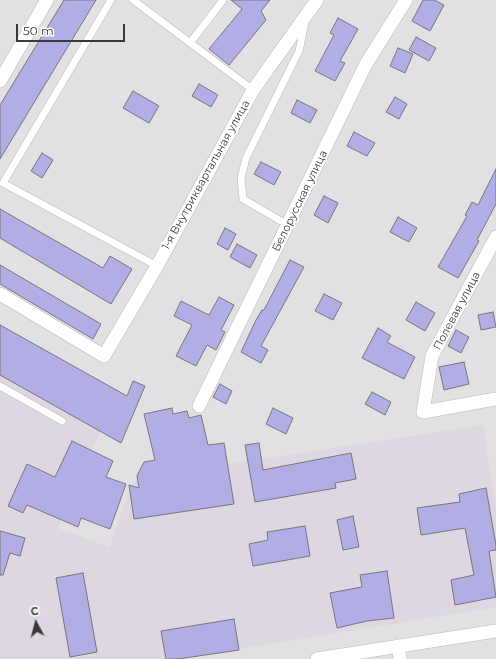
<!DOCTYPE html>
<meta charset="utf-8">
<style>
body{margin:0}
#map{position:relative;width:496px;height:659px;overflow:hidden;background:#e3e0e3;font-family:Montserrat,sans-serif}
canvas{display:block}
.north{position:absolute;left:16px;top:603px;width:40px;height:40px;-webkit-text-stroke:3px #fff;paint-order:stroke;rotate:353deg;font-size:11px;font-weight:700;line-height:16px;text-align:center;color:#3a393a}
.north::after{content:'';display:block;margin:auto;width:14px;height:18px;background:#3a393a;clip-path:polygon(50% 0,100% 100%,50% 72%,0 100%)}
.scale{position:absolute;left:16px;top:24px;width:109px;height:18px;box-sizing:border-box;border:2px solid #3a393a;border-top:0;padding-left:5px;font-size:12px;line-height:14px;white-space:nowrap;color:#3a393a;-webkit-text-stroke:3px #fff;paint-order:stroke}
</style>
<div id="map">
<canvas width="496" height="659"></canvas>
<div class="north">С</div>
<div class="scale">50 m</div>
</div>
<script>
const ctx = document.querySelector('canvas').getContext('2d');
ctx.lineJoin = 'round';
function fillPath(path, color) {
  ctx.fillStyle = color;
  ctx.fill(path, 'evenodd');
}
function shape(rows) {
  const path = new Path2D();
  for (const r of rows) {
    path.moveTo(r[0], r[1]);
    for (let i = 2; i < r.length; i += 2) path.lineTo(r[i], r[i + 1]);
  }
  return path;
}
function strokePath(path, color, width, dash) {
  ctx.strokeStyle = color;
  ctx.lineWidth = width;
  ctx.lineCap = dash ? 'butt' : 'round';
  ctx.setLineDash(dash || []);
  ctx.stroke(path);
}
function drawText(font, color, halo, rows, align = 'center') {
  ctx.font = font + ' Montserrat,sans-serif';
  ctx.lineWidth = 3.5;
  ctx.setLineDash([]);
  ctx.textBaseline = 'middle';
  ctx.strokeStyle = halo;
  ctx.fillStyle = color;
  for (const [text, x, y, turn = 0] of rows) {
    ctx.save();
    ctx.translate(x, y);
    ctx.rotate((+turn || 0) * Math.PI / 180);
    ctx.textAlign = isNaN(turn) ? turn : align;
    if (halo) ctx.strokeText(text, 0, 0);
    ctx.fillText(text, 0, 0);
    ctx.restore();
  }
}
fillPath(shape([
 [0,325,120,393,100,432,58,528,109,547,130,489,137,478,483,425,496,508,496,607,179,659,0,659]
]), '#ded6e0');
const building = shape([
 [64,0,96,0,0,159,0,105,64,0],
 [231,0,270,0,261,11,266,20,229,65,209,49,242,9,231,0],
 [423,0,434,0,444,5,430,31,412,21,423,0],
 [338,18,358,29,340,61,345,63,335,81,315,71,334,35,330,33,338,18],
 [416,37,436,48,429,61,409,50,416,37],
 [398,48,413,54,405,73,390,66,398,48],
 [199,84,218,95,211,107,192,96,199,84],
 [133,91,159,106,149,123,123,108,133,91],
 [395,97,407,104,399,119,386,112,395,97],
 [297,100,317,110,310,123,291,113,297,100],
 [354,132,375,143,367,156,347,146,354,132],
 [42,153,53,160,42,178,31,171,42,153],
 [261,162,281,172,274,185,254,174,261,162],
 [496,169,496,204,477,240,479,241,458,278,438,267,467,216,465,215,472,202,478,205,496,169],
 [324,196,338,203,328,223,314,215,324,196],
 [0,209,103,268,110,256,132,269,111,304,0,238,0,209],
 [398,217,417,228,409,242,390,232,398,217],
 [225,228,236,234,228,250,217,244,225,228],
 [237,244,257,255,250,268,230,257,237,244],
 [290,260,304,267,261,346,268,350,261,363,241,352,256,320,262,310,264,310,290,260],
 [0,265,101,324,93,339,0,284,0,265],
 [324,294,342,303,333,320,315,311,324,294],
 [219,297,234,305,221,330,225,332,216,350,207,345,196,366,176,356,192,325,174,316,181,301,209,315,219,297],
 [416,302,435,313,425,331,406,320,416,302],
 [493,312,496,327,481,330,478,315,493,312],
 [0,325,127,396,133,381,145,386,121,443,0,375,0,325],
 [378,328,391,336,387,342,415,357,404,379,362,358,378,328],
 [456,330,469,337,461,353,448,346,456,330],
 [464,362,469,384,444,390,439,367,464,362],
 [220,384,232,391,226,404,213,397,220,384],
 [372,392,391,402,385,415,365,404,372,392],
 [172,408,173,414,187,411,189,418,201,415,208,445,224,443,234,504,134,519,129,485,139,488,137,476,144,462,155,460,144,414,172,408],
 [273,408,293,418,286,434,266,424,273,408],
 [72,441,113,461,106,477,126,484,110,529,81,518,78,527,27,505,23,513,8,506,27,464,55,477,72,441],
 [259,443,263,470,351,453,356,479,335,483,336,488,255,502,245,445,259,443],
 [486,488,496,545,496,550,489,551,496,597,455,605,451,580,474,575,465,528,421,535,417,508,460,502,459,494,486,488],
 [353,516,359,547,343,550,337,520,353,516],
 [305,526,310,556,253,566,249,544,268,540,267,532,305,526],
 [0,531,25,538,20,556,10,553,3,575,0,575,0,531],
 [387,571,394,618,367,621,337,628,330,593,362,587,360,575,387,571],
 [83,573,97,652,70,657,56,578,83,573],
 [234,619,239,650,178,659,166,659,161,631,234,619]
]);
fillPath(building, '#b1ade5');
strokePath(building, '#77777a', 1);
const lane = shape([
 [111,0,3,183,157,266],
 [133,0,253,90],
 [190,43,223,0],
 [288,225,243,199,241,178,246,158,299,51,305,22],
 [0,386,62,421]
]);
const street = shape([
 [0,81,47,0],
 [496,237,432,356,423,412,496,399],
 [0,294,104,356,157,266,253,90,317,0],
 [199,406,366,64,406,0],
 [398,646,400,659],
 [317,659,496,631]
]);
strokePath(lane, '#bab7ba', 8);
strokePath(street, '#bab7ba', 14);
strokePath(lane, '#fff', 7);
strokePath(street, '#fff', 13);
drawText('11px', '#3a393a', '#fff', [
 ["1-я Внутриквартальная улица",206,175,-61],
 ["Белорусская улица",300,201,-64],
 ["Полевая улица",457,311,-62]
]);
</script>
